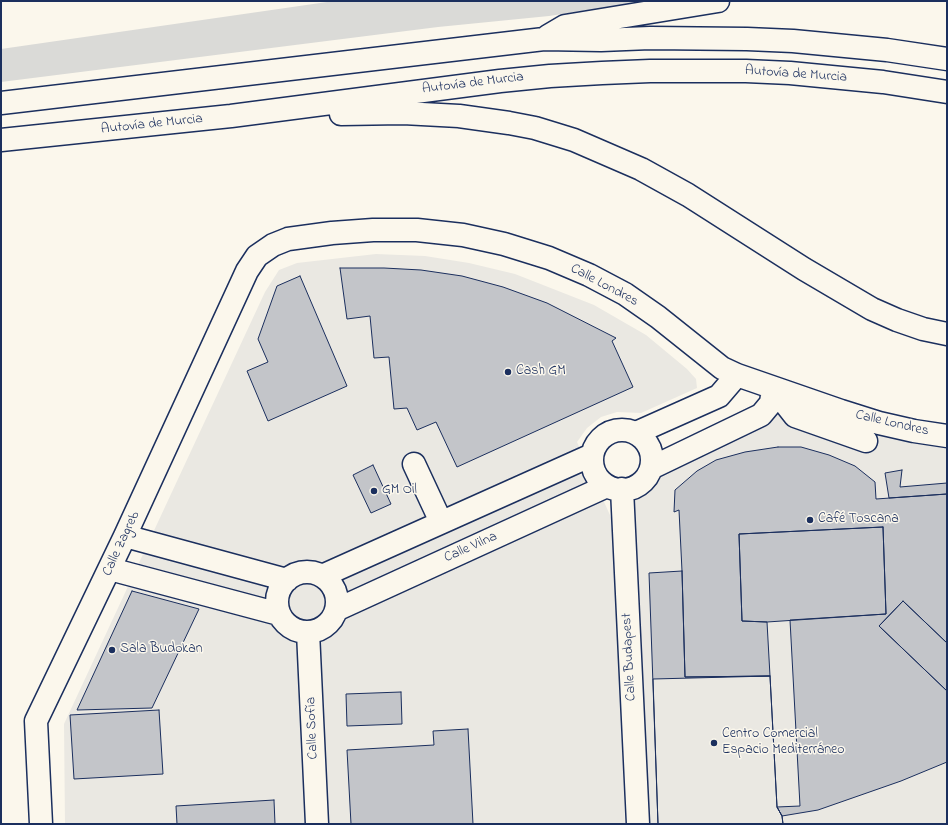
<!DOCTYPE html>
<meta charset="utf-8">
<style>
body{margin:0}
#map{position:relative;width:948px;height:825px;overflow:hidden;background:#fbf7ec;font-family:"Indie Flower",sans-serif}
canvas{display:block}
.frame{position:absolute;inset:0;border:2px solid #1b2f5e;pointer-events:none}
</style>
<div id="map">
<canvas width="948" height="825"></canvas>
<div class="frame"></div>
</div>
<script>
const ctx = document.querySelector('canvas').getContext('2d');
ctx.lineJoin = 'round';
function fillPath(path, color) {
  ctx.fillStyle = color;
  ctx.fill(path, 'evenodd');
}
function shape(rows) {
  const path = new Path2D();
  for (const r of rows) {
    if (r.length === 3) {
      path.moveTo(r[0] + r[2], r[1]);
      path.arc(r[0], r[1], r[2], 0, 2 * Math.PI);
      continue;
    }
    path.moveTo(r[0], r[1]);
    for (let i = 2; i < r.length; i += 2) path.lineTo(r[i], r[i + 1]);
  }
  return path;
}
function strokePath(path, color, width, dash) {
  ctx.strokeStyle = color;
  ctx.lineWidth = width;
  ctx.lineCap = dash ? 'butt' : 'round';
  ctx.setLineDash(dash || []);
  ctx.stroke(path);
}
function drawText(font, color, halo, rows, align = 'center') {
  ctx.font = font + ' "Indie Flower",sans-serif';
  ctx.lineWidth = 3;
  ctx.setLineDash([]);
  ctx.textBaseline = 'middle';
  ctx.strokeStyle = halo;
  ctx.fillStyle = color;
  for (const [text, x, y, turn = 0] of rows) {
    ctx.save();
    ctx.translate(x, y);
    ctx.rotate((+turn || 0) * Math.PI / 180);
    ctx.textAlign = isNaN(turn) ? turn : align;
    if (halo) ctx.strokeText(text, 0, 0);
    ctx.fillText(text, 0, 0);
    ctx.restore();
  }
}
fillPath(shape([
 [376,254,425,256,469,263,515,274,594,305,646,335,687,369,696,379,697,388,641,413,617,412,601,417,587,428,577,442,614,524,625,824,65,824,64,724,265,292,279,270,297,263],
 [771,403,947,436,947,824,638,824,629,489,638,485,647,476]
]), '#eae8e2');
fillPath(shape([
 [334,1,647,1,549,16,438,27,1,82,1,49]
]), '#dadad7');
const building = shape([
 [340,268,384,268,421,270,462,276,503,287,547,303,616,338,612,341,633,387,457,467,436,422,417,430,407,408,394,409,389,357,374,358,370,316,347,319,340,268],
 [300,276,347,386,268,421,247,371,268,362,258,339,277,286,300,276],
 [778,447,801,447,829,455,855,466,875,482,876,499,947,494,947,643,903,601,879,626,947,691,947,762,901,781,818,810,782,816,777,807,800,806,790,620,886,614,883,527,739,534,742,621,767,622,770,676,685,677,682,571,679,510,674,512,675,490,697,471,716,460,745,452,778,447],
 [373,465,391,504,371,513,353,475,373,465],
 [902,470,900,487,947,483,947,494,889,498,885,473,902,470],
 [883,527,886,614,767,622,742,621,739,534,883,527],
 [682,571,685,677,770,676,777,807,782,816,783,824,658,824,649,573,682,571],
 [132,591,199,609,152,708,77,710,132,591],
 [903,601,947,643,947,691,879,626,903,601],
 [770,676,777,807,782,816,783,824,658,824,653,679,770,676],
 [401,692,402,724,347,726,346,694,401,692],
 [159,710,163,774,74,779,70,715,159,710],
 [468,729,473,824,351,824,347,750,434,745,433,731,468,729],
 [274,800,275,824,177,824,176,806,274,800]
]);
fillPath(building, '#c3c5c9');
strokePath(building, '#1b2f5e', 1);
const minor = shape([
 [773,388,795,416,866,441],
 [622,460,30],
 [636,433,719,396,737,375],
 [414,464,441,522],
 [651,468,761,415,771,403,773,388],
 [622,489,638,824],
 [125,536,287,580],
 [110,569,279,614],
 [307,602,30],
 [322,576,592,455],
 [336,610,607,486],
 [308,632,317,824],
 [41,824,36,721,125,536,247,271,257,256,273,245,288,239,332,233,373,230,417,230,463,235,504,244,549,258,589,275,625,294,658,317,722,368,737,375,841,411,879,423,914,431,947,436]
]);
const highway = shape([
 [548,36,565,26,718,1],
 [1,103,544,39,601,40,650,38,747,39,793,41,887,50,947,59],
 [341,114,403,113,459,116,509,123,535,128,574,140,641,169,688,195,804,269,872,309,897,320,923,329,947,334],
 [1,140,231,116,500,81,550,76,602,73,650,71,746,71,790,73,883,82,947,92]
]);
strokePath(minor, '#1b2f5e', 25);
strokePath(highway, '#1b2f5e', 25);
strokePath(minor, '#fbf7ec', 22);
strokePath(highway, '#fbf7ec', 22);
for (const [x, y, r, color] of [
 [508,372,4,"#1b2f5e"],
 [374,491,4,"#1b2f5e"],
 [810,520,4,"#1b2f5e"],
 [112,650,4,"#1b2f5e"],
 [714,743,4,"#1b2f5e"]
]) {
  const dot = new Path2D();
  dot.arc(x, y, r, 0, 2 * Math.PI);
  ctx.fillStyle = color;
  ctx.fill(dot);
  strokePath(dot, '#fbf7ec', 1.5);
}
drawText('14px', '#1b2f5e', '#fbf7ec', [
 ["Autovía de Murcia",796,75,4],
 ["Autovía de Murcia",473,84,-7],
 ["Autovía de Murcia",152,125,-6],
 ["Calle Londres",604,286,28],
 ["Calle Londres",892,424,13],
 ["Calle Zagreb",122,544,-65],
 ["Calle Vilna",471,548,-24],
 ["Calle Budapest",630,657,-93],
 ["Calle Sofía",313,728,-92]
]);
drawText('14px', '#1b2f5e', '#fbf7ec', [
 ["Cash GM",516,372],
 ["GM Oil",382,491],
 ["Café Toscana",818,520],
 ["Sala Budokan",120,650],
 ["Centro Comercial",722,735],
 ["Espacio Mediterráneo",722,751]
], 'left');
</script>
